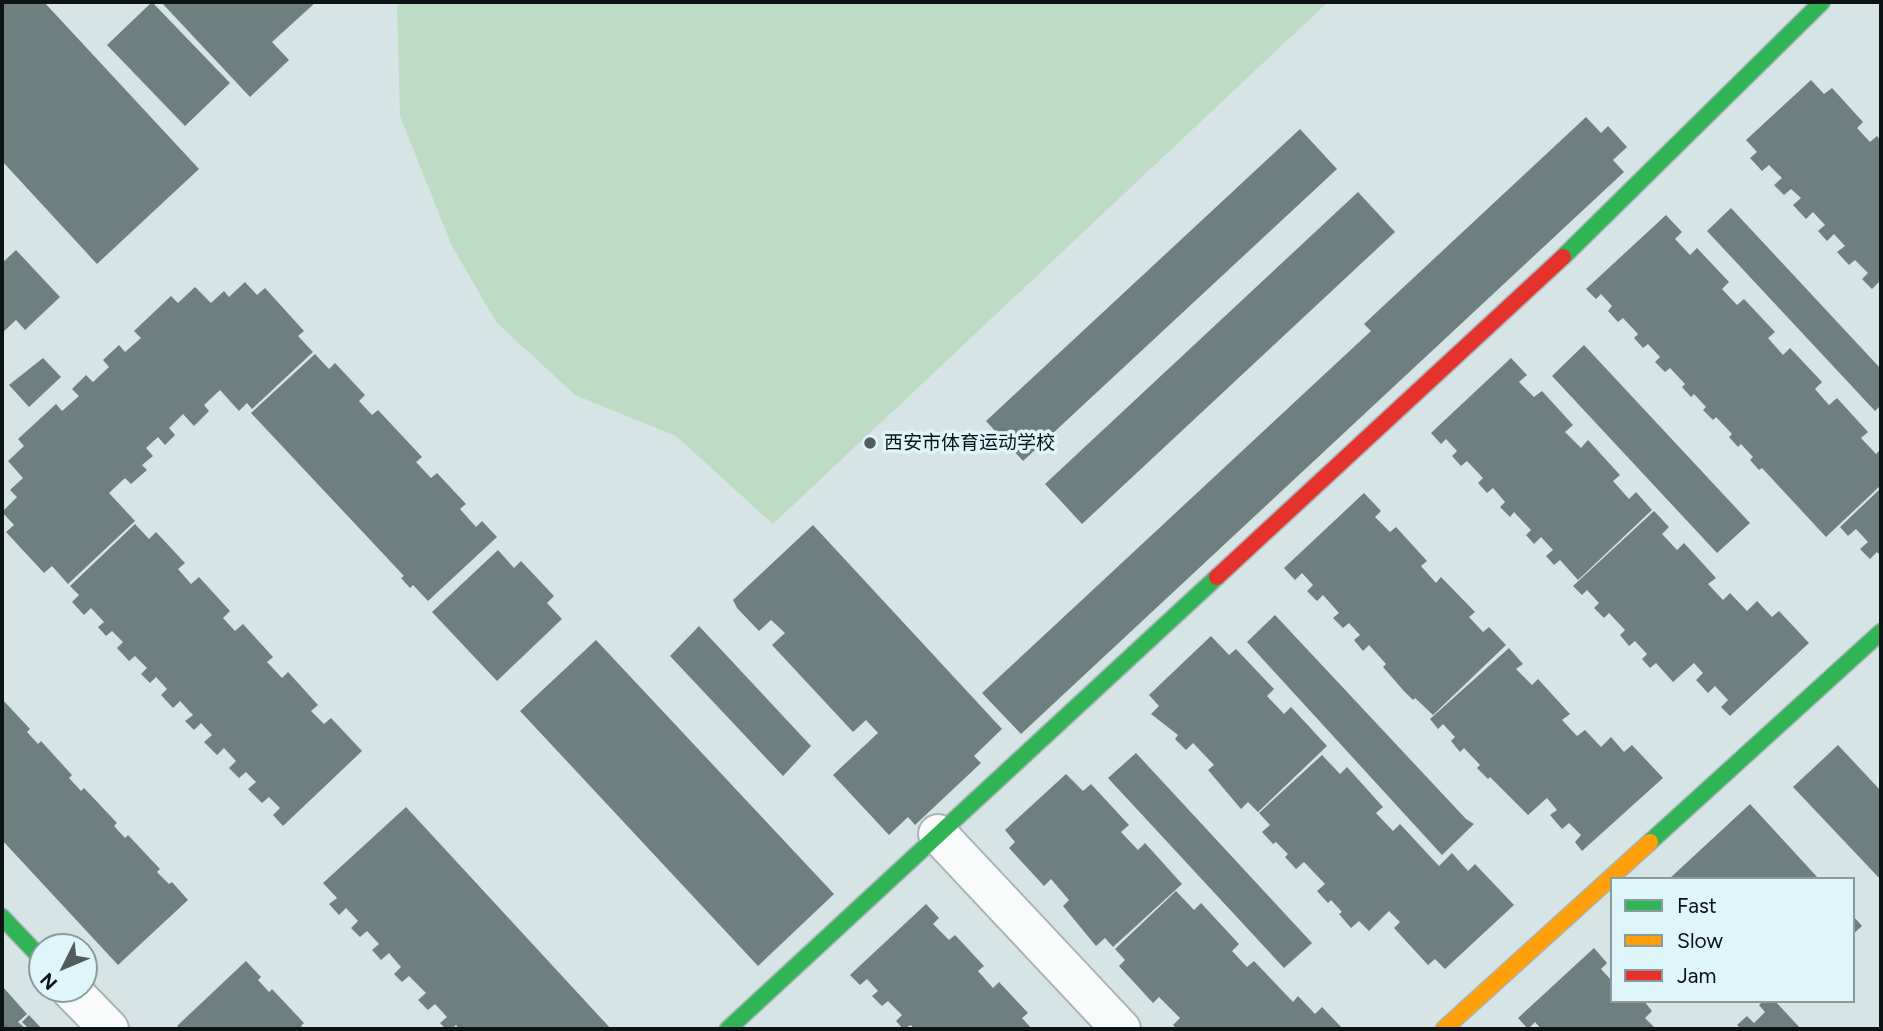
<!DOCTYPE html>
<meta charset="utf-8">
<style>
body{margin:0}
#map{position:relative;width:1883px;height:1031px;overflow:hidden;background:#d7e4e6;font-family:Figtree,sans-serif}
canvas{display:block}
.frame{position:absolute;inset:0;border:4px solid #0b1314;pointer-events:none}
.legend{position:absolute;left:1610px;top:877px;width:245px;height:126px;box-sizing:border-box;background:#def5f9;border:2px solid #8a9b9d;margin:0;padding:9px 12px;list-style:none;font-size:21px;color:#0b1314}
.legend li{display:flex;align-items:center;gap:14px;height:35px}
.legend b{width:35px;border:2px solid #8a9b9d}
.north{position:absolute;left:28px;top:933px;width:70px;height:70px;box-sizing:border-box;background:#def5f9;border:2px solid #8a9b9d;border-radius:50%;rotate:227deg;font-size:19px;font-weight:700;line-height:28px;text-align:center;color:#0b1314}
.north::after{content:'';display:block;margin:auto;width:24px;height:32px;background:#525c5e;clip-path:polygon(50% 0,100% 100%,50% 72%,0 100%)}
</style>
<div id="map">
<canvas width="1883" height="1031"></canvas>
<div class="frame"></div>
<ul class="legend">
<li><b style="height:9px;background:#30b455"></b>Fast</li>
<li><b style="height:9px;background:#ff9f0a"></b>Slow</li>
<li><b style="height:9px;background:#e5322d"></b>Jam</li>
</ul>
<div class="north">N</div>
</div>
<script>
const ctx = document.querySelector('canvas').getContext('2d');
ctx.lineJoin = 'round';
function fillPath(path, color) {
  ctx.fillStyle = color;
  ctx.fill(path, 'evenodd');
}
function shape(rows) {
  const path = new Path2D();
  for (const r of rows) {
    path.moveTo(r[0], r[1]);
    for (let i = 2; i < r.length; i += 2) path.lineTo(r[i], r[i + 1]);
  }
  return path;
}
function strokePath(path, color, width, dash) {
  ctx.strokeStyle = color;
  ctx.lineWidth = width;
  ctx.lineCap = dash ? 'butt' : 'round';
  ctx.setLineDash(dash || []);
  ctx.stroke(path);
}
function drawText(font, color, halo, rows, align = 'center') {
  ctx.font = font + ' Figtree,"Noto Sans SC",sans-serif';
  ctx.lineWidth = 7;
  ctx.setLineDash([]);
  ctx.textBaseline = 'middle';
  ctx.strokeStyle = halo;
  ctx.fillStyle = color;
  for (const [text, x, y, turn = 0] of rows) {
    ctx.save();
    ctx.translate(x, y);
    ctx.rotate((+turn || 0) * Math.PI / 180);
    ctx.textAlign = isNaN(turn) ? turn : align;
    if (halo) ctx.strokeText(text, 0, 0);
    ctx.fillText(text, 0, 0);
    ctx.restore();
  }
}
fillPath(shape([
 [401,2,1328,2,773,524,676,436,575,395,496,322,451,244,400,116,397,6]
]), '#bddcc5');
fillPath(shape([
 [2,2,44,2,199,169,97,264,2,161],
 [152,2,230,83,185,126,107,45],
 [161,2,316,2,272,42,289,60,250,97],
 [1811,80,1824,94,1832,88,1863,122,1857,128,1870,142,1877,136,1881,141,1881,285,1879,282,1872,289,1862,279,1868,273,1855,260,1849,265,1837,252,1845,246,1834,234,1827,241,1818,231,1825,225,1813,212,1806,219,1793,205,1801,198,1791,189,1784,195,1774,185,1782,178,1769,165,1762,171,1750,158,1757,152,1746,140],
 [1586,117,1601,133,1608,126,1627,147,1613,160,1624,172,1021,734,982,693,1371,331,1364,324],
 [1300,129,1337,169,1023,461,986,421],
 [1358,192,1395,232,1082,524,1045,484],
 [1731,208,1881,369,1881,405,1875,411,1707,231],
 [1666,215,1682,232,1675,239,1690,255,1697,248,1729,282,1722,289,1737,305,1744,299,1775,332,1768,338,1783,355,1790,348,1822,382,1815,389,1829,405,1837,398,1868,432,1861,438,1876,454,1881,449,1881,485,1826,537,1762,468,1759,470,1750,460,1753,457,1741,444,1738,447,1729,437,1732,434,1716,417,1713,420,1703,410,1706,407,1694,394,1691,397,1682,387,1685,384,1670,368,1665,372,1655,362,1660,357,1648,344,1643,348,1634,338,1638,334,1623,318,1618,322,1608,311,1612,306,1601,294,1596,299,1586,289],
 [16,250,60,297,25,330,16,320,2,333,2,263],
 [245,282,257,295,265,288,304,331,298,336,313,352,252,409,247,403,239,411,220,390,204,405,209,411,194,426,183,414,169,428,175,435,165,445,158,437,146,448,153,456,142,465,147,470,131,484,125,478,109,493,135,521,68,584,52,566,44,573,6,532,14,525,2,512,17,497,10,490,23,478,8,461,24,446,18,439,56,404,62,411,79,396,72,389,86,375,93,382,109,367,103,360,119,345,125,352,141,338,134,331,171,296,178,303,195,287,211,303,224,291,229,297],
 [1584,345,1750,523,1717,553,1552,376],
 [315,354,329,369,335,363,365,395,359,401,372,415,378,410,422,457,416,462,431,478,437,473,466,504,460,509,476,527,482,521,497,537,428,601,413,585,410,588,401,578,404,576,251,413],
 [43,358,61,377,29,407,9,385],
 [1511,358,1527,375,1519,382,1534,397,1542,391,1573,425,1565,432,1581,448,1588,440,1620,475,1613,481,1629,499,1636,492,1652,510,1578,580,1560,560,1554,565,1546,556,1553,550,1541,537,1534,544,1526,535,1531,530,1514,512,1510,517,1500,507,1505,502,1493,488,1487,493,1478,483,1483,478,1467,461,1461,466,1452,456,1457,451,1446,439,1441,444,1431,433],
 [1881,488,1881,556,1877,552,1870,559,1860,549,1868,542,1856,529,1848,536,1840,527],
 [1364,493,1381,511,1375,517,1390,532,1396,527,1427,561,1421,566,1436,583,1441,577,1475,612,1469,617,1483,632,1489,627,1506,645,1433,715,1415,698,1413,700,1403,690,1383,667,1386,664,1369,645,1363,651,1354,640,1360,635,1349,623,1343,628,1333,618,1339,613,1323,595,1317,601,1307,591,1313,585,1302,573,1295,580,1284,568],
 [1654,511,1669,527,1662,534,1677,550,1684,543,1716,578,1708,584,1723,600,1730,593,1747,611,1757,601,1772,617,1779,611,1809,643,1730,716,1721,707,1728,700,1715,686,1708,693,1696,680,1703,673,1694,663,1673,682,1656,663,1650,668,1642,659,1647,654,1635,641,1629,646,1620,635,1625,630,1609,613,1604,618,1594,608,1599,603,1587,590,1582,595,1573,586],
 [135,524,149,539,156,532,185,563,178,569,191,584,199,577,230,611,223,618,235,631,243,624,273,657,267,662,282,678,288,672,318,705,311,711,324,724,331,718,362,751,283,826,273,815,280,808,269,797,262,803,248,789,256,782,246,772,239,778,229,768,236,761,224,748,217,755,204,742,212,735,201,723,194,730,185,721,193,715,180,701,173,708,161,695,167,689,156,677,150,683,141,674,147,668,135,656,129,661,117,648,123,642,112,631,106,636,98,627,104,622,91,608,84,615,72,602,79,595,70,586],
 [813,525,1002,729,974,756,981,763,915,825,908,817,889,835,833,775,878,733,866,720,853,732,772,645,785,633,771,620,759,631,737,608,733,600],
 [498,550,514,568,521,561,554,596,547,603,562,619,497,681,432,612],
 [1275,615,1466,819,1474,824,1442,855,1247,642],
 [699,626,811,746,783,776,670,656],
 [1211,636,1229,655,1236,649,1274,689,1267,696,1284,714,1291,707,1327,746,1258,812,1248,802,1241,809,1208,770,1214,765,1193,743,1186,750,1175,739,1178,735,1151,714,1159,706,1149,695],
 [596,640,834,894,758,966,520,711],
 [1509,648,1523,664,1516,669,1532,685,1538,679,1570,714,1562,720,1577,736,1585,730,1601,747,1611,737,1624,752,1632,745,1663,778,1582,851,1575,842,1581,835,1569,823,1562,829,1550,815,1557,810,1547,798,1528,815,1490,777,1488,779,1477,768,1480,765,1464,748,1460,752,1451,741,1455,737,1443,724,1438,729,1430,719],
 [2,699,30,729,27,732,38,744,41,741,72,775,69,778,81,791,84,788,117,823,114,826,125,838,128,835,160,869,157,872,169,884,172,882,188,900,118,965,2,840],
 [1838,745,1881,791,1881,880,1793,787],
 [1136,753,1312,943,1284,968,1108,778],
 [1322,755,1340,774,1347,767,1383,807,1376,813,1393,831,1400,824,1439,866,1452,853,1468,871,1475,864,1514,905,1445,969,1435,959,1428,965,1394,928,1400,922,1389,911,1369,931,1359,921,1351,928,1339,914,1342,912,1331,900,1328,903,1317,891,1325,884,1304,862,1296,869,1285,857,1288,854,1276,842,1273,844,1262,832,1270,825,1259,813],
 [1066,774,1083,791,1091,784,1129,825,1121,832,1138,850,1145,843,1182,884,1113,947,1105,938,1096,946,1063,906,1069,900,1051,879,1044,886,1009,848,1015,842,1005,830],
 [1750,804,1819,879,1669,879],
 [406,807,611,1029,459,1029,456,1025,452,1029,446,1029,440,1023,447,1017,435,1004,428,1010,418,1000,426,993,409,976,402,982,394,974,401,967,389,953,381,960,372,950,379,944,367,931,360,937,351,928,358,921,346,908,339,915,329,904,337,898,323,883],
 [1176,891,1194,910,1201,903,1239,944,1232,951,1247,967,1254,961,1293,1002,1298,996,1315,1014,1322,1007,1343,1029,1177,1029,1173,1025,1180,1018,1159,997,1153,1003,1119,966,1125,960,1115,949],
 [926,904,939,918,933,924,949,940,955,935,984,966,978,971,993,988,999,982,1028,1013,1022,1018,1032,1029,914,1029,911,1025,903,1029,896,1021,902,1015,888,1001,882,1006,872,996,878,991,867,979,860,985,850,975],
 [1853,916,1862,926,1853,934],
 [1594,948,1607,963,1601,969,1612,981,1612,1001,1644,1001,1652,1011,1645,1018,1656,1029,1541,1029,1535,1022,1528,1029,1518,1018],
 [246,961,261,977,258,980,269,992,272,989,304,1023,301,1026,304,1029,181,1029,177,1026],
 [2,986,27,1014,18,1022,26,1029,2,1029],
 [1763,1001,1775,1001,1801,1029,1741,1029,1737,1025,1747,1016,1754,1023,1765,1012,1759,1005],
 [29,1015,42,1029,29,1029,22,1022]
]), '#6e7f7f');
const street = shape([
 [938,834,1121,1029],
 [70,989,109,1029]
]);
const fast = shape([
 [1563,257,1822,2],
 [1650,842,1881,632],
 [2,917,42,959],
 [728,1029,1217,577]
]);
const slow = shape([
 [1444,1029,1650,842]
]);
const jam = shape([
 [1217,577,1563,257]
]);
strokePath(street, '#aab4b6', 42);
strokePath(fast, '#aab4b6', 19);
strokePath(slow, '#aab4b6', 19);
strokePath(jam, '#aab4b6', 19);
strokePath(street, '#f9fbfb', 38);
strokePath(fast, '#30b455', 16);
strokePath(slow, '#ff9f0a', 16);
strokePath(jam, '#e5322d', 16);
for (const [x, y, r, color] of [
 [870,443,7,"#525c5e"]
]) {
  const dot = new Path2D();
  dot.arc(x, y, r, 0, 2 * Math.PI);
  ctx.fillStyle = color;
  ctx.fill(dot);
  strokePath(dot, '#def5f9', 2.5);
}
drawText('19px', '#0b1314', '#def5f9', [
 ["西安市体育运动学校",884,443]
], 'left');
</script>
